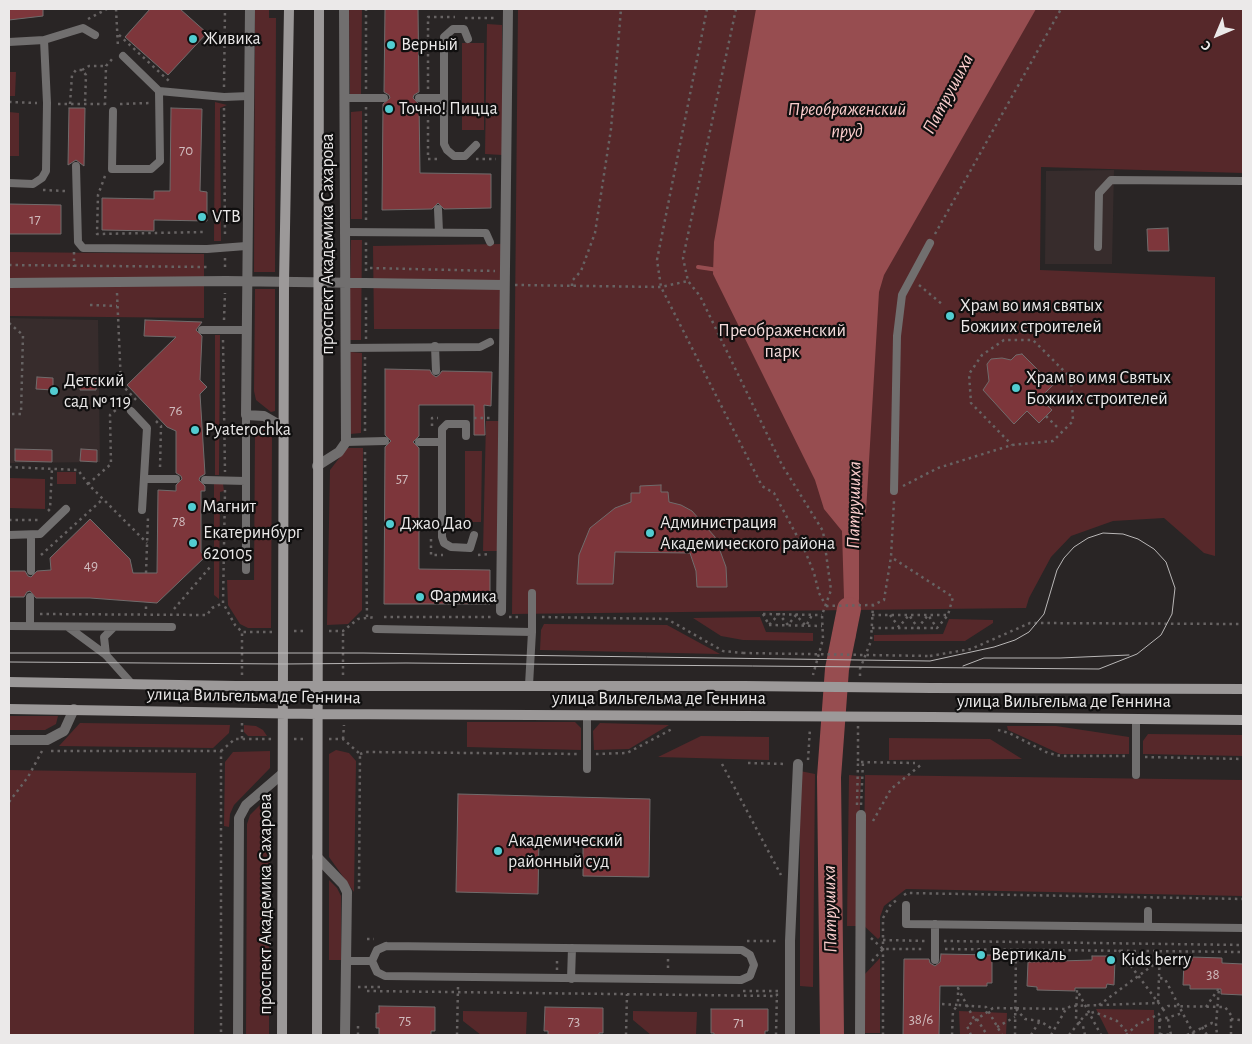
<!DOCTYPE html>
<meta charset="utf-8">
<style>
body{margin:0}
#map{position:relative;width:1252px;height:1044px;overflow:hidden;background:#292525;font-family:"Alegreya Sans",sans-serif}
canvas{display:block}
.frame{position:absolute;inset:0;border:10px solid #ebe9e9;pointer-events:none}
.north{position:absolute;left:1192px;top:10px;width:50px;height:50px;-webkit-text-stroke:4px #100f0f;paint-order:stroke;rotate:225deg;font-size:14px;font-weight:700;line-height:20px;text-align:center;color:#ebe9e9}
.north::after{content:'';display:block;margin:auto;width:18px;height:22px;background:#ebe9e9;clip-path:polygon(50% 0,100% 100%,50% 72%,0 100%)}
</style>
<div id="map">
<canvas width="1252" height="1044"></canvas>
<div class="frame"></div>
<div class="north">С</div>
</div>
<script>
const ctx = document.querySelector('canvas').getContext('2d');
ctx.lineJoin = 'round';
function fillPath(path, color) {
  ctx.fillStyle = color;
  ctx.fill(path, 'evenodd');
}
function shape(rows) {
  const path = new Path2D();
  for (const r of rows) {
    path.moveTo(r[0], r[1]);
    for (let i = 2; i < r.length; i += 2) path.lineTo(r[i], r[i + 1]);
  }
  return path;
}
function strokePath(path, color, width, dash) {
  ctx.strokeStyle = color;
  ctx.lineWidth = width;
  ctx.lineCap = dash ? 'butt' : 'round';
  ctx.setLineDash(dash || []);
  ctx.stroke(path);
}
function drawText(font, color, halo, rows, align = 'center') {
  ctx.font = font + ' "Alegreya Sans",sans-serif';
  ctx.lineWidth = 4.5;
  ctx.setLineDash([]);
  ctx.textBaseline = 'middle';
  ctx.strokeStyle = halo;
  ctx.fillStyle = color;
  for (const [text, x, y, turn = 0] of rows) {
    ctx.save();
    ctx.translate(x, y);
    ctx.rotate((+turn || 0) * Math.PI / 180);
    ctx.textAlign = isNaN(turn) ? turn : align;
    if (halo) ctx.strokeText(text, 0, 0);
    ctx.fillText(text, 0, 0);
    ctx.restore();
  }
}
fillPath(shape([
 [1114,170,1112,264,1045,264,1046,171],
 [9,318,98,320,100,462,9,463]
]), '#372c2c');
fillPath(shape([
 [255,9,269,9,269,18,276,18,275,272,254,272],
 [349,9,362,9,361,95,350,96],
 [518,9,1243,9,1243,173,1041,167,1040,270,1215,277,1215,556,1204,553,1164,518,1113,521,1071,536,1051,557,1029,598,1026,608,512,614],
 [487,24,502,25,502,155,485,154],
 [462,43,484,43,484,130,462,130],
 [9,72,16,72,15,96,9,96],
 [215,102,227,105,220,108,221,241,214,241],
 [362,111,362,219,351,219,351,112],
 [9,112,19,113,19,156,9,156],
 [351,240,362,240,361,340,349,340],
 [501,244,501,329,374,329,373,246],
 [9,252,204,254,204,318,9,316],
 [255,289,275,289,275,411,271,412,256,400,254,391],
 [215,335,220,335,219,475,215,475],
 [350,352,362,353,361,433,350,434],
 [486,421,500,421,500,551,483,551],
 [264,425,272,434,271,628,248,628,240,624,228,605,227,580,254,580,255,430,258,426],
 [347,448,363,448,362,610,348,624,327,625,330,470],
 [465,451,482,451,481,522,465,522],
 [57,472,76,472,76,484,57,484],
 [9,478,45,479,45,509,9,508],
 [214,483,223,484,224,491,220,492,219,599,214,595],
 [760,617,766,632,813,633,813,641,743,640,721,636,693,618],
 [949,619,993,620,993,623,965,641,874,641,874,635,943,634],
 [544,624,667,625,720,654,540,650,541,630],
 [9,716,58,716,56,724,45,730,9,730],
 [467,722,575,722,581,728,581,750,467,747],
 [80,723,230,725,229,733,213,748,59,746],
 [600,723,669,725,629,749,594,750,593,731],
 [244,725,256,726,263,730,267,736,248,736,244,732],
 [1007,726,1056,726,1129,737,1129,754,1060,754,1008,730],
 [1148,734,1243,735,1243,756,1143,754,1143,741],
 [701,736,769,737,769,760,658,757],
 [889,738,990,739,1022,759,889,760],
 [336,750,349,753,356,761,354,892,329,857,329,754],
 [270,751,270,768,234,805,230,814,229,827,224,826,225,762,233,752],
 [9,770,196,773,194,1035,9,1035],
 [800,771,815,774,813,987,800,986],
 [849,775,861,776,856,926,847,926],
 [865,775,1243,780,1243,896,906,889,884,906,880,917,880,937,878,939,863,925],
 [270,795,269,1035,246,1035,247,824,250,815],
 [329,880,337,888,341,896,341,960,329,960],
 [880,958,880,1033,864,1033,864,975],
 [1096,1009,1154,1010,1154,1035,1109,1035],
 [463,1011,527,1012,526,1035,481,1035,463,1021],
 [633,1011,697,1012,696,1035,651,1035,633,1020],
 [959,1011,1007,1013,1006,1035,960,1035]
]), '#56282a');
fillPath(shape([
 [756,9,1036,9,884,275,879,292,866,512,859,526,859,599,855,640,836,639,844,598,842,531,824,509,815,480,713,274,714,242]
]), '#974d50');
strokePath(shape([
 [698,267,718,270]
]), '#974d50', 4);
strokePath(shape([
 [832,1035,829,777,837,669,849,609]
]), '#974d50', 24);
const building = shape([
 [9,9,43,9,43,16,9,20,9,9],
 [150,9,180,9,207,33,168,75,125,37,150,9],
 [385,9,418,9,419,92,414,95,413,98,419,104,420,173,491,174,491,208,444,209,438,203,432,209,382,210,383,104,390,98,389,95,384,92,385,9],
 [69,108,85,108,84,166,76,160,68,165,69,108],
 [171,108,202,109,200,191,207,192,207,221,154,220,154,231,102,230,102,198,154,199,154,191,170,191,171,108],
 [9,204,61,205,61,234,9,234,9,204],
 [1168,228,1169,251,1148,251,1147,229,1168,228],
 [145,320,202,322,196,330,202,336,200,380,207,387,200,394,205,474,200,477,199,480,205,486,205,491,201,491,201,552,205,557,157,603,90,598,36,598,30,591,27,592,24,597,9,597,9,571,25,571,28,576,31,577,37,571,51,570,50,558,90,519,130,559,133,573,157,573,158,490,176,491,176,485,182,479,181,476,176,473,176,431,167,427,127,385,176,337,144,336,145,320],
 [1022,354,1053,385,1040,398,1052,410,1039,423,1027,411,1014,424,983,390,989,381,987,364,991,359,1002,358,1011,360,1016,355,1022,354],
 [385,369,430,370,432,374,436,377,439,375,442,371,492,372,491,406,484,405,485,435,474,435,474,405,419,405,419,436,413,442,419,448,419,569,490,570,490,604,384,604,385,447,391,441,385,435,385,369],
 [37,377,53,378,53,390,36,389,37,377],
 [81,378,97,378,96,390,80,390,81,378],
 [15,449,52,450,52,462,15,461,15,449],
 [81,449,97,450,97,462,80,461,81,449],
 [661,485,661,492,668,492,669,502,681,505,692,511,715,537,726,567,727,587,697,587,696,571,690,553,615,552,613,584,577,584,579,555,590,528,615,508,631,502,631,493,640,493,640,486,661,485],
 [458,794,650,799,649,877,583,876,583,839,539,838,538,894,456,892,458,794],
 [941,954,992,955,992,983,987,983,987,986,940,986,939,1035,903,1035,904,959,929,959,930,963,935,966,940,962,941,954],
 [1092,956,1108,956,1108,960,1115,960,1114,985,1107,984,1106,988,1075,988,1075,991,1037,990,1037,987,1027,986,1028,962,1092,960,1092,956],
 [1192,957,1222,958,1222,963,1243,964,1243,995,1221,994,1221,989,1190,989,1190,985,1183,985,1184,961,1192,961,1192,957],
 [379,1006,435,1007,435,1031,431,1031,431,1035,379,1035,379,1028,376,1028,376,1013,379,1013,379,1006],
 [545,1007,603,1008,603,1033,599,1033,599,1035,548,1035,548,1031,544,1031,545,1007],
 [711,1009,768,1009,768,1031,765,1031,765,1035,714,1035,714,1033,711,1033,711,1009]
]);
fillPath(building, '#7d363b');
strokePath(building, '#706c6c', 1);
strokePath(shape([
 [116,9,118,47],
 [707,9,657,260,661,287,762,486,774,493,805,551,814,573,819,593,826,606],
 [736,9,683,258,688,281,700,296,782,465,823,531,831,590,822,615,823,639,813,675],
 [465,18,497,18],
 [88,19,107,9],
 [119,35,169,81],
 [82,70,89,66,106,66],
 [224,87,225,9],
 [366,89,366,9],
 [428,89,428,17,455,17],
 [9,102,37,103],
 [58,104,105,104],
 [70,104,72,75,76,70,82,70,86,75,85,104],
 [120,104,150,103],
 [105,105,106,66,113,58],
 [366,107,366,224],
 [428,107,428,159,441,159],
 [224,108,225,237],
 [476,159,496,159],
 [105,176,98,195,97,234,206,232],
 [43,190,65,191,66,193],
 [935,234,1061,9],
 [74,252,74,267],
 [225,258,225,270],
 [9,265,207,267],
 [370,268,495,271],
 [366,271,366,242],
 [515,285,661,287,688,281],
 [919,285,943,305],
 [572,286,572,281,581,271,595,233,611,129,621,9],
 [117,293,121,384,138,402],
 [90,305,117,306],
 [224,320,225,293],
 [9,323,23,335,21,414,9,414],
 [366,339,366,294],
 [223,340,225,472],
 [1046,416,1057,427],
 [474,418,493,418],
 [156,421,161,426,160,468],
 [432,426,432,418,438,418],
 [365,431,365,357],
 [365,452,367,617],
 [9,467,78,470,88,484,147,543],
 [88,484,111,464,110,415,132,396],
 [903,486,938,468,1012,445,1053,441,1073,421,1071,378,1033,340,1004,340,982,355,969,374,971,403,1012,445],
 [225,490,223,603,235,625,242,632,274,632],
 [48,511,50,509,52,468],
 [9,520,39,520],
 [431,539,431,555,443,555],
 [41,555,103,499],
 [478,555,490,554],
 [146,573,148,517],
 [826,606,873,605,884,600,891,557,894,501],
 [146,609,146,603],
 [174,609,211,566],
 [40,614,207,615,212,608,223,603],
 [763,614,769,625,779,614,788,625,796,615,806,626,812,615],
 [763,614,822,615],
 [872,615,948,615],
 [890,615,899,627,909,615,918,628,928,615,937,628,948,615,953,597,891,557],
 [384,617,491,617],
 [509,617,521,617],
 [542,617,667,619,723,651,743,653],
 [769,625,822,626],
 [872,628,937,628],
 [294,631,306,631],
 [329,631,343,631,358,619,376,617],
 [930,656,971,649,1030,623,1243,624],
 [242,675,242,633],
 [343,675,343,631],
 [860,676,860,669,871,641,873,605],
 [242,723,242,739],
 [858,726,858,762,915,763],
 [998,730,1009,733,1048,753,1061,756,1127,756],
 [294,739,306,739],
 [329,739,343,739,360,754,359,889],
 [343,739,344,725],
 [51,751,221,751,221,1035],
 [221,751,235,739,273,739],
 [360,754,366,752,578,754],
 [596,754,627,753,674,728],
 [1145,757,1243,759],
 [808,760,810,728],
 [748,763,787,764],
 [722,764,781,875],
 [9,802,28,777,42,751],
 [857,805,858,762],
 [861,805,863,762],
 [873,821,891,789,922,764],
 [904,895,907,893,1243,899],
 [871,938,883,949],
 [367,939,374,939],
 [883,940,926,941],
 [747,941,779,941],
 [944,941,1243,945],
 [945,949,1243,952],
 [1119,950,1163,1009],
 [668,959,668,971],
 [872,961,883,949,924,949],
 [557,970,557,958],
 [1160,978,1165,979,1194,1035],
 [358,987,383,987],
 [367,991,777,996],
 [743,991,780,991],
 [942,1004,958,1005,958,988,974,1019],
 [1099,1005,1160,960],
 [1206,1007,1219,988,1216,1024,1217,1035],
 [1016,1009,1025,1019,1040,1021,1054,1030],
 [977,1019,987,1035],
 [1168,1019,1171,1035],
 [1231,1019,1241,1020],
 [1159,1020,1183,1013],
 [997,1027,1015,1017],
 [1202,1027,1207,1035],
 [1160,1034,1173,1035],
 [358,1035,358,1022],
 [457,1035,458,987],
 [626,1035,627,994],
 [776,1035,777,991],
 [883,1035,883,918,891,904,897,900],
 [952,1035,953,1011,958,1005,986,1007,1002,1035],
 [971,1035,967,1026,993,1008,1066,1009],
 [1015,1035,1016,950],
 [1031,1035,1039,1022],
 [1051,1035,1066,1009,1071,1006,1158,1003,1160,951],
 [1069,1035,1085,1015,1094,1012,1117,1021,1130,1035],
 [1085,1035,1083,1026,1076,1019,1077,990,1101,1035],
 [1126,1035,1137,1025,1159,1014],
 [1160,1035,1159,1014,1168,1006,1225,1007,1231,1015,1231,1035],
 [1187,1035,1212,1023,1216,1024]
]), '#676363', 2.5, [2.5, 4]);
strokePath(shape([
 [468,39,464,29,453,29,444,37,444,144,447,150,454,156,465,156,476,145],
 [9,42,44,40,83,28,95,35],
 [123,56,159,91],
 [344,98,384,98],
 [419,98,443,98],
 [113,111,112,169,151,169,160,161,159,91,224,97,249,96],
 [76,166,78,242,83,248,207,249,246,246],
 [9,183,33,184,42,178,46,171,47,103,44,40],
 [438,209,439,232],
 [344,232,486,233,490,242],
 [1098,247,1099,193,1111,180,1243,181],
 [202,330,246,330],
 [435,346,436,371],
 [345,348,480,347,490,342],
 [131,411,147,428,142,510],
 [466,436,466,424,447,424,442,429,442,537,444,543,451,547,470,548,474,535],
 [346,442,385,441],
 [419,442,442,442],
 [144,479,176,479],
 [205,480,246,481],
 [894,491,897,336,902,295,930,243],
 [9,535,40,534,66,509],
 [246,570,246,415],
 [31,571,31,536],
 [9,626,172,627],
 [30,626,30,597],
 [68,627,106,655,131,683],
 [376,629,532,632,529,685],
 [532,632,532,593],
 [106,655,104,637,114,627],
 [1136,719,1136,775],
 [587,769,587,715],
 [906,905,906,924,1243,928],
 [1148,927,1148,911],
 [386,946,742,950,750,955,754,965,750,976,741,980,385,976,377,972,372,961,377,950,386,946],
 [935,960,935,924],
 [346,961,372,961],
 [571,979,572,948]
]), '#716f6f', 8);
strokePath(shape([
 [250,9,246,415,264,416,285,428],
 [9,283,226,281,503,285],
 [317,466,339,452,346,442,344,9],
 [501,611,508,9],
 [9,740,47,740,64,731,74,709],
 [317,857,343,884,347,892,345,1035],
 [238,1035,239,818,246,805,282,774],
 [790,1035,790,941,798,764],
 [860,1035,861,815]
]), '#716f6f', 10);
strokePath(shape([
 [9,682,236,686,744,686],
 [931,688,1243,689],
 [9,709,317,714,744,716],
 [932,717,1243,720],
 [282,1035,284,283,289,9],
 [317,1035,319,9]
]), '#9c9999', 10);
strokePath(shape([
 [9,653,363,653,930,661,994,647,1015,640,1029,632,1044,614,1057,570,1064,558,1074,547,1088,538,1103,533,1123,534,1138,539,1154,549,1166,562,1175,588,1172,614,1161,635,1137,654,1099,669,406,663,284,664,9,662],
 [963,666,984,658,1060,658,1129,655]
]), '#b9b7b7', 1);
strokePath(shape([
 [743,653,930,656]
]), '#676363', 2.5, [2.5, 4]);
strokePath(shape([
 [744,686,931,688],
 [744,716,932,717]
]), '#9c9999', 10);
for (const [x, y, r, color] of [
 [193,39,5,"#52ccd1"],
 [391,45,5,"#52ccd1"],
 [389,109,5,"#52ccd1"],
 [202,217,5,"#52ccd1"],
 [950,316,5,"#52ccd1"],
 [1016,388,5,"#52ccd1"],
 [54,391,5,"#52ccd1"],
 [195,430,5,"#52ccd1"],
 [192,507,5,"#52ccd1"],
 [390,524,5,"#52ccd1"],
 [650,533,5,"#52ccd1"],
 [193,543,5,"#52ccd1"],
 [420,597,5,"#52ccd1"],
 [498,851,5,"#52ccd1"],
 [981,955,5,"#52ccd1"],
 [1111,960,5,"#52ccd1"]
]) {
  const dot = new Path2D();
  dot.arc(x, y, r, 0, 2 * Math.PI);
  ctx.fillStyle = color;
  ctx.fill(dot);
  strokePath(dot, '#100f0f', 2);
}
drawText('15px', '#d0bcbe', null, [
 ["70",186,150],
 ["17",35,219],
 ["76",176,410],
 ["57",402,478],
 ["78",179,521],
 ["49",91,565],
 ["38",1213,974],
 ["38/6",921,1019],
 ["75",405,1020],
 ["73",574,1021],
 ["71",739,1022]
]);
drawText('18px', '#ebe9e9', '#100f0f', [
 ["Живика",203,39],
 ["Верный",401,45],
 ["Точно! Пицца",399,109],
 ["VTB",212,217],
 ["Храм во имя святых",960,306],
 ["Божиих строителей",960,327],
 ["Храм во имя Святых",1026,378],
 ["Божиих строителей",1026,399],
 ["Детский",64,381],
 ["сад № 119",64,402],
 ["Pyaterochka",205,430],
 ["Магнит",202,507],
 ["Администрация",660,523],
 ["Академического района",660,544],
 ["Джао Дао",400,524],
 ["Екатеринбург",203,533],
 ["620105",203,554],
 ["Фармика",430,597],
 ["Академический",508,841],
 ["районный суд",508,862],
 ["Вертикаль",991,955],
 ["Kids berry",1121,960]
], 'left');
drawText('18px', '#ebe9e9', '#100f0f', [
 ["проспект Академика Сахарова",328,244,-90],
 ["улица Вильгельма де Геннина",254,696,1],
 ["улица Вильгельма де Геннина",659,699],
 ["улица Вильгельма де Геннина",1064,702],
 ["проспект Академика Сахарова",266,904,-90]
]);
drawText('18px', '#f5dddd', '#100f0f', [
 ["Преображенский",782,331],
 ["парк",782,352]
]);
drawText('italic 19px', '#facdcc', '#100f0f', [
 ["Патрушиха",948,94,-62],
 ["Преображенский",847,109],
 ["пруд",847,131],
 ["Патрушиха",854,505,-89],
 ["Патрушиха",830,909,-91]
]);
</script>
